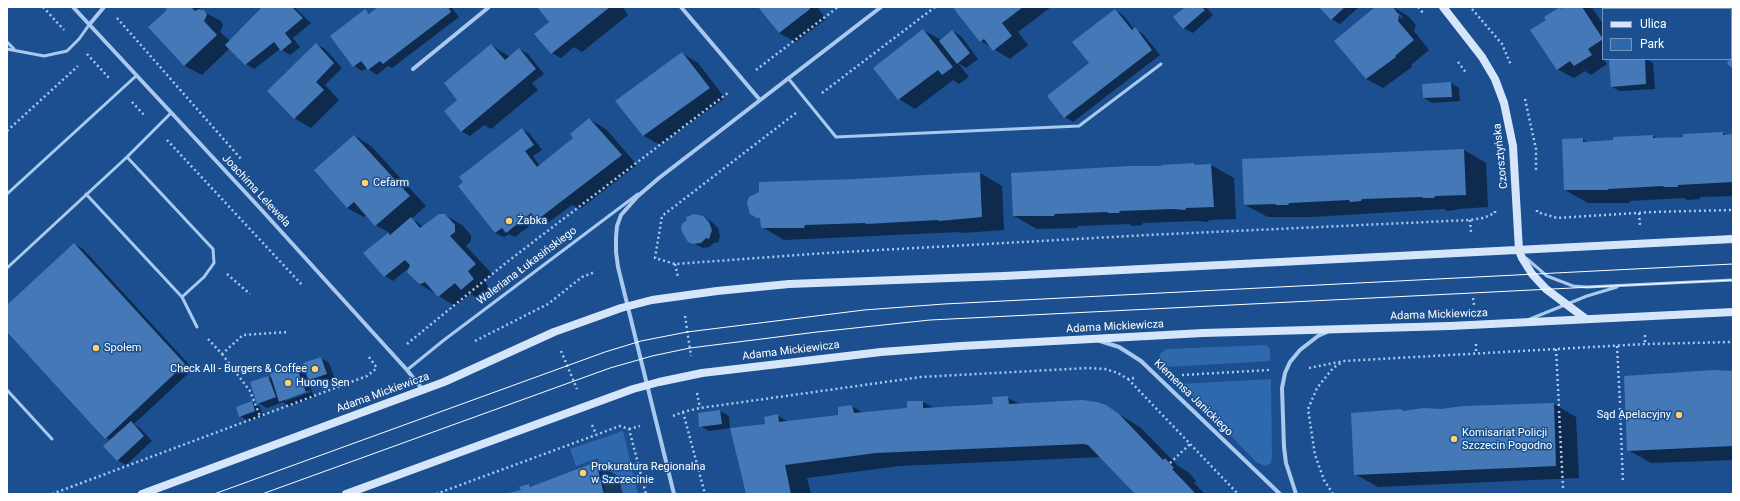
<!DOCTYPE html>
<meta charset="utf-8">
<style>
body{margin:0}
#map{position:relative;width:1740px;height:501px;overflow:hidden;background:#1b4f8f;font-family:Roboto,sans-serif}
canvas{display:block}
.frame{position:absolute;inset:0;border:8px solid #fff;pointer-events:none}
.legend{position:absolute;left:1602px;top:8px;width:130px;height:52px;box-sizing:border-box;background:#1b4f8f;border:1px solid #7695bc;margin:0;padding:5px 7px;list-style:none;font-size:12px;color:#fff}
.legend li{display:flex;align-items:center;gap:8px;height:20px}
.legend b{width:20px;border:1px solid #7695bc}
</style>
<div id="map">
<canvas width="1740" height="501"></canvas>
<div class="frame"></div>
<ul class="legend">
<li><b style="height:5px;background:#d6e6fa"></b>Ulica</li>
<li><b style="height:11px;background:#2e69ad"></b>Park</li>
</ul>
</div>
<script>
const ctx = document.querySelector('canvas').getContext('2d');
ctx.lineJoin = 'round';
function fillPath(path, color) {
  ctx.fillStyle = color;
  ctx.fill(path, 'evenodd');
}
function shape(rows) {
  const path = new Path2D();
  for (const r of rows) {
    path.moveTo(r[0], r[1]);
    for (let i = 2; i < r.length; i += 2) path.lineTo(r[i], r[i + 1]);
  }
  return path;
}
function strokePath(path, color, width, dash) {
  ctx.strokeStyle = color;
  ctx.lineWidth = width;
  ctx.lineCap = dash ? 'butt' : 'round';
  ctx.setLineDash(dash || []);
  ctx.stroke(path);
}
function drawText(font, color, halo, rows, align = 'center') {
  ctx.font = font + ' Roboto,sans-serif';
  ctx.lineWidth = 3;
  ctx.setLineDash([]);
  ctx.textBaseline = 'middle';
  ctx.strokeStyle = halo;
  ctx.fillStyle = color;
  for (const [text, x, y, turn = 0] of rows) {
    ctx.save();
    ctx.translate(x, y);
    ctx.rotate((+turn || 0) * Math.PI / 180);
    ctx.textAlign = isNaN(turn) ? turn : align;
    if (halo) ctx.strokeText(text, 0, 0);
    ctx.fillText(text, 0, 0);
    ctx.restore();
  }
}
fillPath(shape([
 [1266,345,1270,349,1270,361,1165,367,1160,359,1160,354,1166,349],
 [1271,379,1272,457,1271,463,1265,466,1256,462,1181,384],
 [623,431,638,494,606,494,598,458,576,466,570,449]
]), '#2e69ad');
fillPath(shape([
 [167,7,199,7,202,11,221,21,223,25,220,32,230,41,263,7,294,7,311,23,293,38,300,47,290,55,280,49,254,69,246,64,230,48,202,75,185,66,150,27,168,10],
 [380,7,451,7,459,17,392,68,388,66,377,75,367,68,362,71,354,66,365,11,371,14],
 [539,7,624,7,623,8,628,15,582,52,574,47,561,58,552,53,550,23],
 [759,7,817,7,826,19,796,42,779,33],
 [956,7,1051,7,1018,32,1028,45,1010,59,981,41],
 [1187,7,1206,7,1213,15,1193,33,1184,28],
 [1321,7,1359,7,1340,24,1331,19],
 [1377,7,1393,7,1408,16,1416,25,1414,31,1429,50,1411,65,1412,67,1383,88,1366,79],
 [1397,13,1399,13,1403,18,1402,19],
 [1566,7,1589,7,1593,9,1603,24,1603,59,1607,64,1591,75,1585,71,1574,78,1557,69,1547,20],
 [1699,7,1733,7,1733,30,1731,29,1731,9,1701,9],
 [1115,10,1123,15,1134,29,1143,34,1160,55,1073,122,1065,117],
 [923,30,941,40,952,31,961,36,978,59,966,68,958,63,969,77,959,84,953,80,915,109,899,99,874,68],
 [316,44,325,49,342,68,325,85,339,100,311,128,294,118],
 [491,45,510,57,519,49,528,54,544,74,532,83,538,90,491,129,484,125,470,136,461,131,459,100],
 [682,53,698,63,725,98,660,145,644,136,616,101],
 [1632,59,1646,59,1653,63,1655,89,1620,91,1612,87,1610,61],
 [1451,83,1459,88,1460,101,1432,103,1424,98],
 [589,119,606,129,637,165,580,209,572,205,546,224,538,219,515,237,509,234,504,237,495,233,522,129,530,134,542,150,533,156,540,166,574,138],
 [1723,133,1728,136,1733,135,1733,196,1700,197,1700,199,1687,200,1684,198,1630,201,1630,203,1588,203,1565,190,1583,139,1589,143,1653,136,1658,139],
 [355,136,371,146,426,206,411,219,419,223,423,228,445,215,462,225,471,235,471,241,466,246,492,274,484,281,490,289,478,298,470,294,455,306,418,283,410,267,393,281,385,276,364,254,390,233,376,225,367,215,364,217,347,208],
 [1464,150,1486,163,1488,207,1458,209,1456,210,1447,211,1444,209,1312,217,1268,217,1245,205],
 [1211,165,1234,178,1236,219,1209,220,1208,222,1196,221,1143,223,1142,225,1132,226,1129,224,1078,226,1077,228,1037,229,1014,216,1128,167],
 [980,173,1002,186,1004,230,962,233,960,232,784,240,762,227,761,219,751,213],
 [703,217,712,222,718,228,720,236,718,243,715,242,709,247,703,248,689,241],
 [74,244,83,249,193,369,134,424,140,428,152,441,126,465,117,460,111,440,106,438,7,331,7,306],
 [321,358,329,363,335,379,319,385,310,380,304,364],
 [295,366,304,371,314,397,289,406,283,402,267,408,258,403,268,377,273,379],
 [310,390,311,392,285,401,285,399],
 [1733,372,1733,460,1651,463,1628,450],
 [1008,398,1020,404,1106,406,1141,428,1178,466,1188,472,1196,481,1194,483,1205,494,1137,494,1101,457,899,466,807,478,811,494,747,494,766,425,765,418,778,416,789,422,840,416,852,406,863,413,908,409,923,402,934,408,994,405],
 [251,402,260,407,263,416,249,421,240,416],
 [1554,404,1576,417,1579,478,1378,487,1355,474,1403,412],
 [720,411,729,416,730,428,709,431,700,426],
 [596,463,618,476,623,494,509,494,522,490,529,485,532,487]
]), '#0007');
fillPath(shape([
 [165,7,191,7,195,11,199,9,205,11,207,15,204,21,217,35,184,66,148,27,167,10],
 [262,7,292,7,303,18,285,33,292,42,281,51,274,42,245,65,225,45],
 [378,7,448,7,451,12,383,64,380,61,368,70,361,61,353,67,330,36,365,9,369,14],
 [537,7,610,7,551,54,534,34,549,22],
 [758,7,809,7,810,9,779,33],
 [955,7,1023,7,1002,23,1012,36,993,51,984,39,980,42,954,9],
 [1185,7,1202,7,1205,10,1183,29,1173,17],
 [1319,7,1345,7,1331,20],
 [1375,7,1393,7,1399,15,1398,21,1414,40,1395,56,1396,57,1366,79,1334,41],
 [1560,7,1561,9,1564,7,1582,7,1603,39,1588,49,1592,55,1574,66,1570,61,1557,70,1530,30,1546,20,1544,17],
 [1698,7,1733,7,1733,24,1731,26,1731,9,1700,9],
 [1115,9,1132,30,1135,27,1152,50,1064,118,1047,96,1089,63,1072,42],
 [923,29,953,67,942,75,938,70,898,100,873,68],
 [952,30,970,53,957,64,939,41],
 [316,43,334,63,316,82,324,90,294,119,267,91],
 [491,44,505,60,519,48,536,69,461,132,444,111,457,100,444,83],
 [682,52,710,88,643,136,615,101],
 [1733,56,1733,69,1727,63],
 [1645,59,1646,84,1611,87,1609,60],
 [1451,82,1452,97,1423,98,1422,84],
 [589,118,622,155,537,220,531,213,506,233,502,228,495,233,458,186,463,182,459,177,522,128,534,145,525,151,537,167,573,138,570,134],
 [1723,132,1723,135,1733,134,1733,182,1678,185,1678,187,1664,187,1663,186,1608,189,1608,190,1564,190,1562,139,1583,138,1583,142,1613,140,1613,137,1653,135,1653,138,1683,137,1683,134],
 [354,135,410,196,375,226,354,202,347,208,314,170],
 [1464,149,1466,195,1435,196,1434,198,1423,198,1422,197,1362,199,1361,201,1350,202,1349,200,1289,203,1288,205,1276,205,1275,204,1244,205,1242,159],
 [1194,163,1194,165,1211,164,1214,207,1186,208,1185,210,1173,209,1120,211,1119,213,1108,213,1107,212,1055,214,1054,216,1013,216,1011,173,1128,166,1162,166,1161,165],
 [980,172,982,217,939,221,938,220,866,224,865,223,805,225,804,228,761,228,760,218,757,218,750,214,747,203,749,197,759,192,759,182,854,179],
 [439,214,445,214,455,225,455,232,450,236,476,264,468,271,474,279,461,290,455,283,438,297,425,282,421,284,418,283,407,272,410,265,405,260,384,277,363,253,388,233,390,235,411,217,420,228],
 [694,214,703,216,709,222,712,230,709,239,706,238,701,243,693,244,688,242,681,230,682,224,687,220,686,217],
 [74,243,185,364,105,439,7,332,7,305],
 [321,357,327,374,309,380,303,363],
 [295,364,306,392,279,402,270,373],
 [1714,370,1733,371,1733,446,1627,451,1624,376],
 [268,376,276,397,257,404,250,382],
 [1008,396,1009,404,1082,400,1097,402,1106,405,1119,414,1163,460,1165,458,1174,468,1172,469,1196,494,1135,494,1088,445,1083,444,876,453,785,465,791,494,746,494,730,428,765,424,764,417,778,414,779,422,838,415,838,407,852,405,854,413,907,408,907,401,923,401,923,408,993,404,992,397],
 [252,401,255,411,239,417,236,407],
 [1554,403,1556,466,1354,475,1351,413,1401,409,1403,411,1423,408,1441,409,1463,406],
 [720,410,722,424,699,427,698,413],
 [131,421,144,436,117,461,103,446],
 [596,462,604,494,505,494,521,490,519,487,529,484,530,487]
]), '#4478b7');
strokePath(shape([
 [43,7,64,30],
 [1418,7,1424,14],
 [1472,9,1502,44,1511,65],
 [117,18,242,160],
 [87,54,109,78],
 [1458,62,1467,74],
 [756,70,838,7],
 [822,93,935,7],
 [1525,99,1536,149,1536,171],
 [132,102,145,116],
 [796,113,662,216,655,258,675,264,826,253,1148,235,1470,220,1483,218,1495,213,1495,211],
 [7,131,78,66],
 [167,140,303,286],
 [1537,210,1537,212,1557,218,1652,212,1733,210],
 [1639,213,1640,225],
 [1470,220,1471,232],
 [675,264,678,277],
 [227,274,250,294],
 [1473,298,1474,305],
 [685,316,691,356],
 [1645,335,1645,344],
 [208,339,222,354,243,335,288,332],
 [475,341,548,304,582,277,595,272],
 [407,344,507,262,729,92],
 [1476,344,1476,353],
 [1617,346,1620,403],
 [1556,349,1559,407],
 [561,351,577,389],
 [222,354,250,391,260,416],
 [369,357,377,368],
 [1309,368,1344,361,1645,344,1733,342],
 [1182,375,1269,370],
 [1128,379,1238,494],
 [697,393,700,408],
 [1620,408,1623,483],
 [1559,411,1563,488],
 [683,412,705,494],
 [673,416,683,412,700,408,921,377,1088,368,1105,369,1118,373,1128,379,1134,378],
 [592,425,596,434],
 [629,429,640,426],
 [1170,463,1190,444],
 [52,494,367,376,377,368],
 [436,494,620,426,629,429,646,494],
 [1333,494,1324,480,1315,455,1308,409,1317,388,1333,368,1342,362]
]), '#a9c9ee', 2.5, [2, 3]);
strokePath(shape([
 [7,42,14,49],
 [7,49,44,56,67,51,79,39,89,25],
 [788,78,836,137,1079,126,1161,64],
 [127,157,213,249,214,263,204,277,182,297],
 [7,194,136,76],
 [86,194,182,297,197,327],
 [1526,258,1547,276,1573,286,1587,287,1733,280],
 [7,268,127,157,170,114],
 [1530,319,1587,296,1617,287],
 [407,370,444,340,638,194],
 [7,390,52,439]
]), '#a9c9ee', 3);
strokePath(shape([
 [73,7,258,206,407,370,423,390],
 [681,7,760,100],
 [89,25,104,7],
 [413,69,489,7],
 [1100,341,1119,347,1141,361,1280,494],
 [674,494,618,267,616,252,616,237,617,226,621,215,638,196,659,178,881,7],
 [1296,494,1286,463,1284,447,1282,388,1285,373,1290,362,1300,350,1318,336,1327,332]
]), '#a9c9ee', 4);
strokePath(shape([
 [1443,7,1482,57,1495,79,1504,103,1513,146,1519,250,1522,258,1532,274,1546,289,1586,319],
 [142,494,444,382,554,332,621,308,652,300,717,291,789,284,1004,276,1733,239],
 [346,494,633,389,659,382,702,373,881,352,961,346,1203,333,1450,326,1733,312]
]), '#d6e6fa', 8);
strokePath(shape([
 [214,494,605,352,641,341,687,332,864,310,944,304,1733,264],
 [262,494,610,368,652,356,690,348,817,332,930,320,1733,280]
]), '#fff', 1);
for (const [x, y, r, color] of [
 [365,183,4,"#ffd166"],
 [509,221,4,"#ffd166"],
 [96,348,4,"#ffd166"],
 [315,369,4,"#ffd166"],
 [288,383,4,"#ffd166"],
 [1679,415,4,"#ffd166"],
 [1454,439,4,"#ffd166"],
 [583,473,4,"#ffd166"]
]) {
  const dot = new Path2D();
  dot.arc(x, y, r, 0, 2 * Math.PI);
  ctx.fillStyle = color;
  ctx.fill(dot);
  strokePath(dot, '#1b4f8f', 1.5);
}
drawText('11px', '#fff', '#1b4f8f', [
 ["Czorsztyńska",1501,156,-96],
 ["Joachima Lelewela",256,191,47],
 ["Waleriana Łukasińskiego",527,266,-37],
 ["Adama Mickiewicza",1439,315,-2],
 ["Adama Mickiewicza",1115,327,-3],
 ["Adama Mickiewicza",791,351,-7],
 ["Adama Mickiewicza",383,393,-20],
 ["Klemensa Janickiego",1193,398,44]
]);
drawText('11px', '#fff', '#1b4f8f', [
 ["Cefarm",373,183],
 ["Żabka",517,221],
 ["Społem",104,348],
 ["Check All - Burgers & Coffee",307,369,"right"],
 ["Huong Sen",296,383],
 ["Sąd Apelacyjny",1671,415,"right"],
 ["Komisariat Policji",1462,433],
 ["Szczecin Pogodno",1462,446],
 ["Prokuratura Regionalna",591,467],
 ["w Szczecinie",591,480]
], 'left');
</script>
